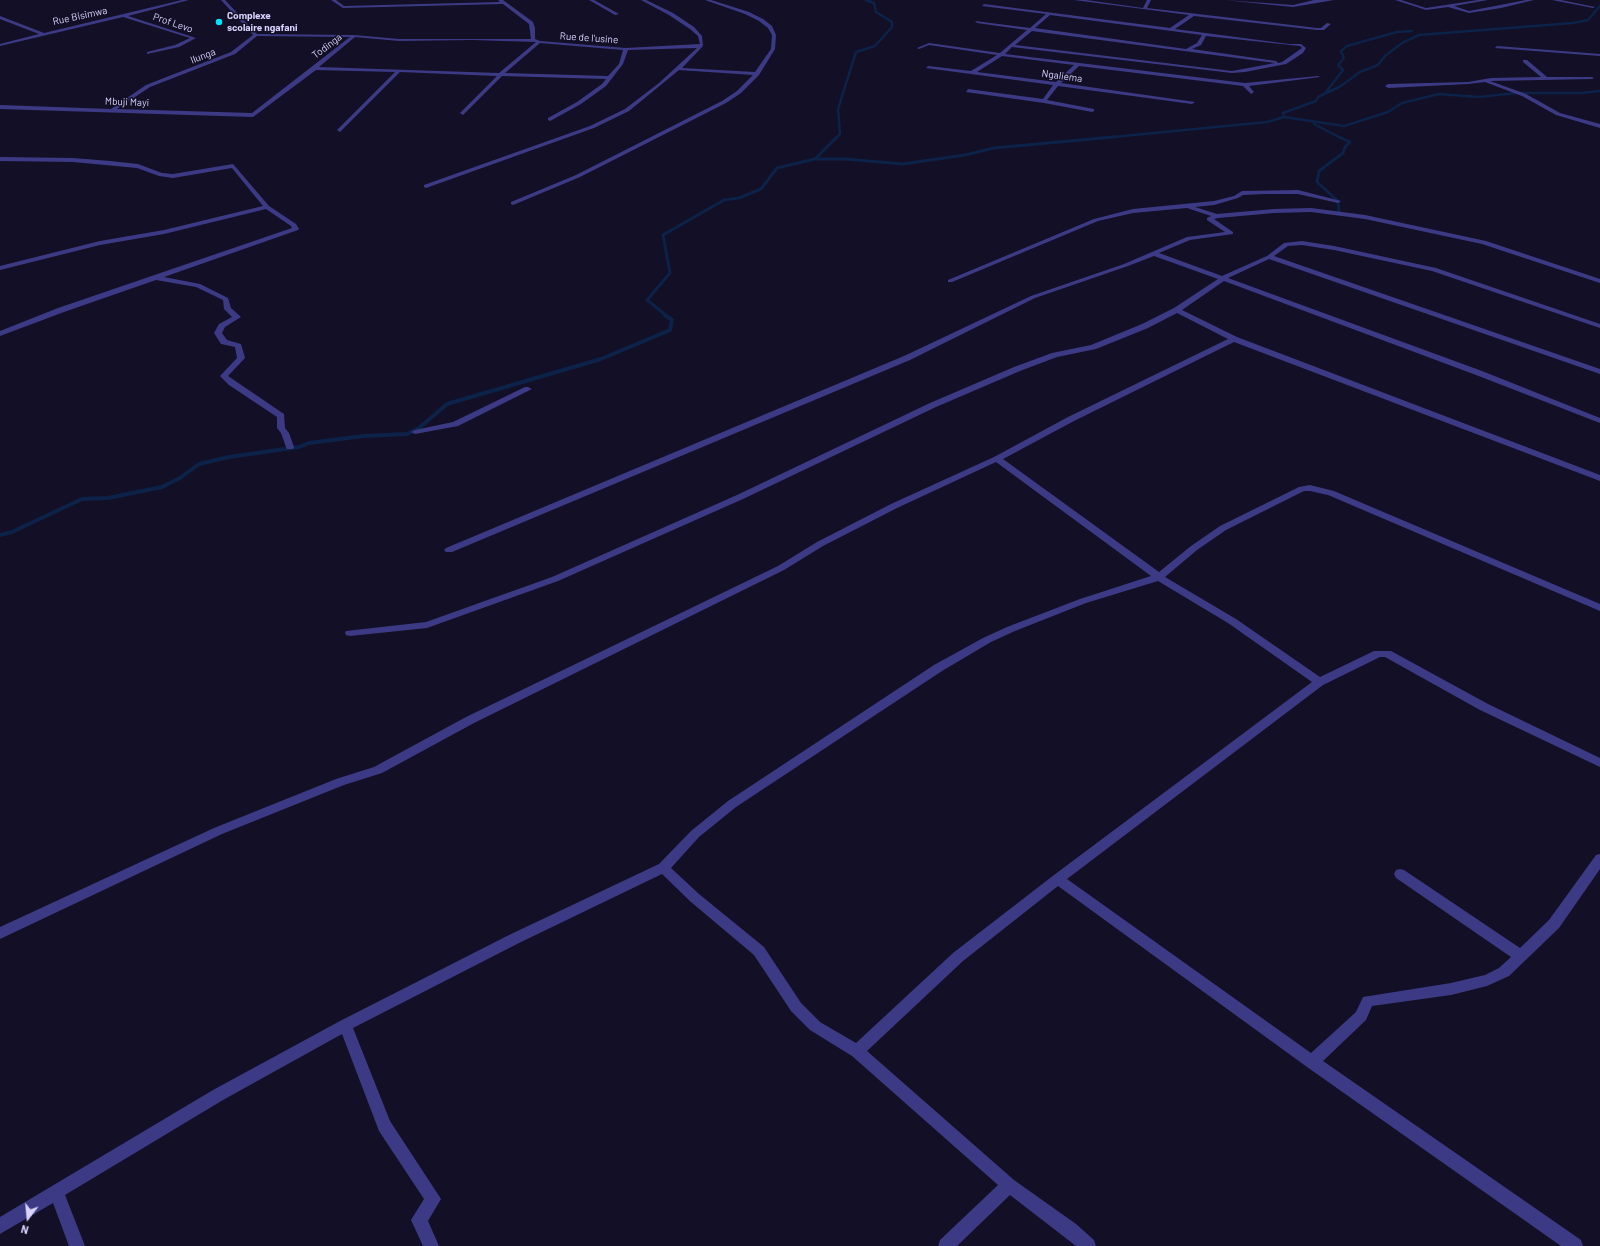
<!DOCTYPE html>
<style>
body{margin:0}
#map{position:relative;width:1600px;height:1246px;overflow:hidden;background:#130f26;font-family:Barlow,sans-serif}
canvas{display:block}
.north{position:absolute;left:8px;top:1198px;width:40px;height:40px;-webkit-text-stroke:3px #130f26;paint-order:stroke;rotate:196deg;font-size:11px;font-weight:700;line-height:16px;text-align:center;color:#d9d4ff}
.north::after{content:'';display:block;margin:auto;width:14px;height:18px;background:#d9d4ff;clip-path:polygon(50% 0,100% 100%,50% 72%,0 100%)}
</style>
<div id="map">
<canvas width="1600" height="1246"></canvas>
<div class="north">N</div>
</div>
<script>
const ctx = document.querySelector('canvas').getContext('2d');
ctx.lineJoin = 'round';
function shape(rows) {
  const path = new Path2D();
  for (const r of rows) {
    path.moveTo(r[0], r[1]);
    for (let i = 2; i < r.length; i += 2) path.lineTo(r[i], r[i + 1]);
  }
  return path;
}
function strokePath(path, color, width, dash) {
  ctx.strokeStyle = color;
  ctx.lineWidth = width;
  ctx.lineCap = dash ? 'butt' : 'round';
  ctx.setLineDash(dash || []);
  ctx.stroke(path);
}
function fillPath(path, color) {
  ctx.fillStyle = color;
  ctx.fill(path, 'evenodd');
}
function drawText(font, color, halo, rows, align = 'center') {
  ctx.font = font + ' Barlow,sans-serif';
  ctx.lineWidth = 3;
  ctx.setLineDash([]);
  ctx.textBaseline = 'middle';
  ctx.strokeStyle = halo;
  ctx.fillStyle = color;
  for (const [text, x, y, turn = 0] of rows) {
    ctx.save();
    ctx.translate(x, y);
    ctx.rotate((+turn || 0) * Math.PI / 180);
    ctx.textAlign = isNaN(turn) ? turn : align;
    if (halo) ctx.strokeText(text, 0, 0);
    ctx.fillText(text, 0, 0);
    ctx.restore();
  }
}
strokePath(shape([
 [1326,92,1343,70,1338,65,1344,58,1341,51,1347,46,1397,32,1412,31],
 [1284,117,1283,113,1316,101,1318,97,1341,86,1360,72,1378,65,1385,56,1402,43,1419,35,1573,23,1588,20,1600,6],
 [1314,124,1341,138],
 [836,138,840,134,838,109,856,52,875,46,892,27,892,22,876,12,874,3,866,0],
 [1103,138,1267,122,1284,117,1344,126,1388,112,1402,103,1439,94,1479,97,1516,93,1581,93,1600,91]
]), '#0c2248', 2.5);
strokePath(shape([
 [815,159,837,137],
 [1339,213,1338,201,1317,182,1319,171,1343,153,1345,147,1350,142,1339,137],
 [667,316,647,300,670,273,663,235,724,200,739,198,761,189,777,168,815,159,845,159,903,164,965,155,994,148,1113,137]
]), '#0c2248', 3);
strokePath(shape([
 [0,535,12,532,82,499,108,498,162,487,180,478,199,464,229,457,299,447,309,443,364,436,407,434,419,428,447,404,601,359,670,330,672,320,665,315]
]), '#0c2248', 4);
fillPath(shape([
 [182,0,189,0,128,16,196,38,179,47,147,54,147,52,175,45,190,38,123,17,0,46,0,44,39,34,0,19,0,16,44,33,182,0],
 [221,0,225,0,257,34,354,35,399,39,531,39,529,24,503,4,343,8,331,0,336,0,344,6,500,2,498,0,503,0,533,22,535,28,535,39,540,41,626,48,700,44,698,36,690,29,669,15,641,0,646,0,673,13,694,27,702,36,703,46,682,68,755,72,771,49,772,35,768,28,759,21,745,14,705,0,711,0,749,12,763,19,772,26,776,35,775,49,759,75,741,93,726,103,580,177,513,205,511,204,511,202,576,175,722,101,737,91,753,75,679,70,629,111,594,128,426,188,424,187,424,185,590,126,625,109,659,83,697,48,628,50,623,64,606,86,581,104,550,121,548,120,548,118,577,102,602,84,606,79,502,76,463,115,460,113,497,76,400,72,340,132,337,130,395,72,316,70,253,117,0,109,0,105,111,109,146,85,231,52,253,35,221,0],
 [257,36,350,37,252,113,117,109,150,87,235,54,257,36],
 [355,37,399,41,472,40,536,42,499,73,319,67,355,37],
 [540,43,623,50,619,64,608,76,505,73,540,43],
 [589,0,594,0,619,14,615,15,589,0],
 [1074,0,1086,0,1143,8,1147,0,1151,0,1147,8,1317,28,1321,28,1327,23,1331,24,1324,30,1317,30,1194,16,1175,29,1289,44,1301,44,1306,48,1303,53,1286,64,1245,72,1232,73,1012,47,1005,54,1245,83,1318,76,1320,77,1249,86,1254,92,1251,94,1243,86,1079,66,1061,83,1195,102,1192,104,1058,86,1047,100,1094,109,1094,111,1092,112,1044,103,966,92,968,89,1043,99,1053,85,926,68,928,66,971,71,997,55,929,45,919,49,917,48,929,43,1000,53,1027,30,977,23,975,21,1030,28,1046,14,982,6,984,4,1170,28,1189,15,1074,0],
 [1050,15,1202,35,1197,43,1186,49,1035,28,1050,15],
 [1032,31,1275,63,1232,71,1015,45,1032,31],
 [1206,36,1300,46,1302,48,1282,62,1278,63,1276,61,1192,49,1201,45,1206,36],
 [1002,56,1074,65,1056,82,977,72,1002,56],
 [1224,0,1293,5,1314,0,1334,0,1293,7,1224,0],
 [1395,0,1401,0,1426,8,1478,0,1488,0,1454,6,1469,11,1526,0,1534,0,1501,8,1469,13,1448,7,1426,10,1395,0],
 [1552,0,1561,0,1595,7,1593,8,1552,0],
 [1497,46,1600,54,1600,56,1495,48,1497,46],
 [1523,60,1527,60,1547,77,1592,77,1594,78,1592,79,1490,81,1526,94,1560,113,1600,124,1600,128,1556,115,1522,96,1485,82,1468,84,1388,88,1385,86,1388,84,1468,82,1491,78,1541,77,1523,62,1523,60],
 [0,157,73,158,110,161,138,164,162,173,173,174,233,164,269,206,296,224,299,229,298,230,164,277,200,284,228,298,231,308,241,317,225,327,222,333,227,340,241,344,245,358,228,376,284,414,285,428,289,433,294,447,293,449,287,449,286,447,281,433,277,428,277,417,229,385,220,376,237,358,235,347,221,344,214,333,219,324,232,317,224,309,223,300,196,287,156,280,64,312,0,336,0,331,58,308,292,228,291,226,266,209,164,234,100,245,0,270,0,266,100,241,164,230,263,206,232,168,173,178,159,176,137,168,73,162,0,161,0,157],
 [1298,190,1341,201,1338,203,1298,194,1265,194,1243,195,1238,198,1214,205,1195,207,1217,214,1274,209,1311,208,1365,215,1486,241,1600,279,1600,283,1482,244,1365,219,1311,212,1274,213,1218,218,1214,219,1233,232,1233,234,1190,240,1159,253,1222,276,1267,256,1284,243,1302,241,1334,246,1436,268,1600,324,1600,328,1432,271,1334,250,1302,245,1288,246,1274,256,1600,369,1600,374,1269,259,1228,278,1482,371,1600,418,1600,423,1476,375,1224,281,1182,310,1237,337,1600,475,1600,481,1234,342,1074,421,1003,459,1159,572,1191,546,1220,526,1299,487,1310,485,1334,491,1600,604,1600,611,1328,495,1310,491,1304,491,1226,530,1197,550,1165,577,1236,619,1320,677,1374,651,1391,651,1488,704,1600,758,1600,767,1480,710,1385,657,1380,657,1323,685,1067,879,1311,1053,1356,1012,1363,997,1451,983,1485,975,1499,968,1511,957,1396,878,1394,874,1396,870,1400,869,1404,870,1520,948,1549,920,1596,855,1600,854,1600,869,1559,928,1509,976,1487,986,1451,995,1372,1006,1366,1020,1323,1061,1581,1240,1583,1246,1561,1246,1307,1067,1058,886,963,961,867,1051,1014,1180,1076,1224,1094,1240,1096,1246,1076,1246,1010,1195,957,1246,938,1246,940,1240,998,1185,852,1056,810,1030,791,1011,754,955,691,902,662,874,519,943,353,1028,390,1121,441,1199,428,1221,439,1246,423,1246,411,1220,424,1199,379,1131,342,1034,223,1100,65,1195,85,1246,69,1246,53,1203,0,1234,0,1217,213,1090,340,1021,509,935,659,864,691,831,728,801,934,665,983,638,1007,627,1080,599,1151,576,996,462,897,508,823,546,784,570,474,723,382,773,344,785,222,834,0,939,0,927,214,828,336,779,374,767,466,717,778,566,817,542,891,504,994,457,1068,417,1228,339,1177,313,1148,328,1096,349,1057,357,1020,371,936,407,743,499,558,581,427,628,350,636,346,635,345,633,346,631,426,622,552,577,737,495,930,403,1014,367,1052,353,1091,345,1142,324,1174,308,1218,279,1154,256,1128,266,1035,298,910,360,452,552,446,552,444,550,446,548,904,356,1031,296,1124,264,1187,237,1225,232,1207,220,1207,218,1211,216,1187,208,1133,213,1098,221,952,282,948,282,948,280,1094,219,1133,209,1214,201,1234,196,1242,191,1298,190],
 [1158,581,1228,623,1312,682,1054,875,953,953,856,1043,820,1022,801,1003,764,947,699,894,671,868,699,837,736,807,942,671,991,642,1015,631,1086,603,1158,581],
 [525,387,528,387,532,389,458,426,415,434,411,432,415,430,453,422,525,387]
]), '#3d3a85');
for (const [x, y, r, color] of [
 [219,22,4,"#00e5ff"]
]) {
  const dot = new Path2D();
  dot.arc(x, y, r, 0, 2 * Math.PI);
  ctx.fillStyle = color;
  ctx.fill(dot);
  strokePath(dot, '#130f26', 1.5);
}
drawText('10px', '#d9d4ff', '#130f26', [
 ["Rue Bisimwa",80,16,-12],
 ["Prof Levo",173,23,19],
 ["Rue de l'usine",589,38,4],
 ["Todinga",327,46,-37],
 ["Ilunga",203,56,-21],
 ["Ngaliema",1062,76,8],
 ["Mbuji Mayi",127,102,2]
]);
drawText('bold 10px', '#d9d4ff', '#130f26', [
 ["Complexe",227,16],
 ["scolaire ngafani",227,28]
], 'left');
</script>
